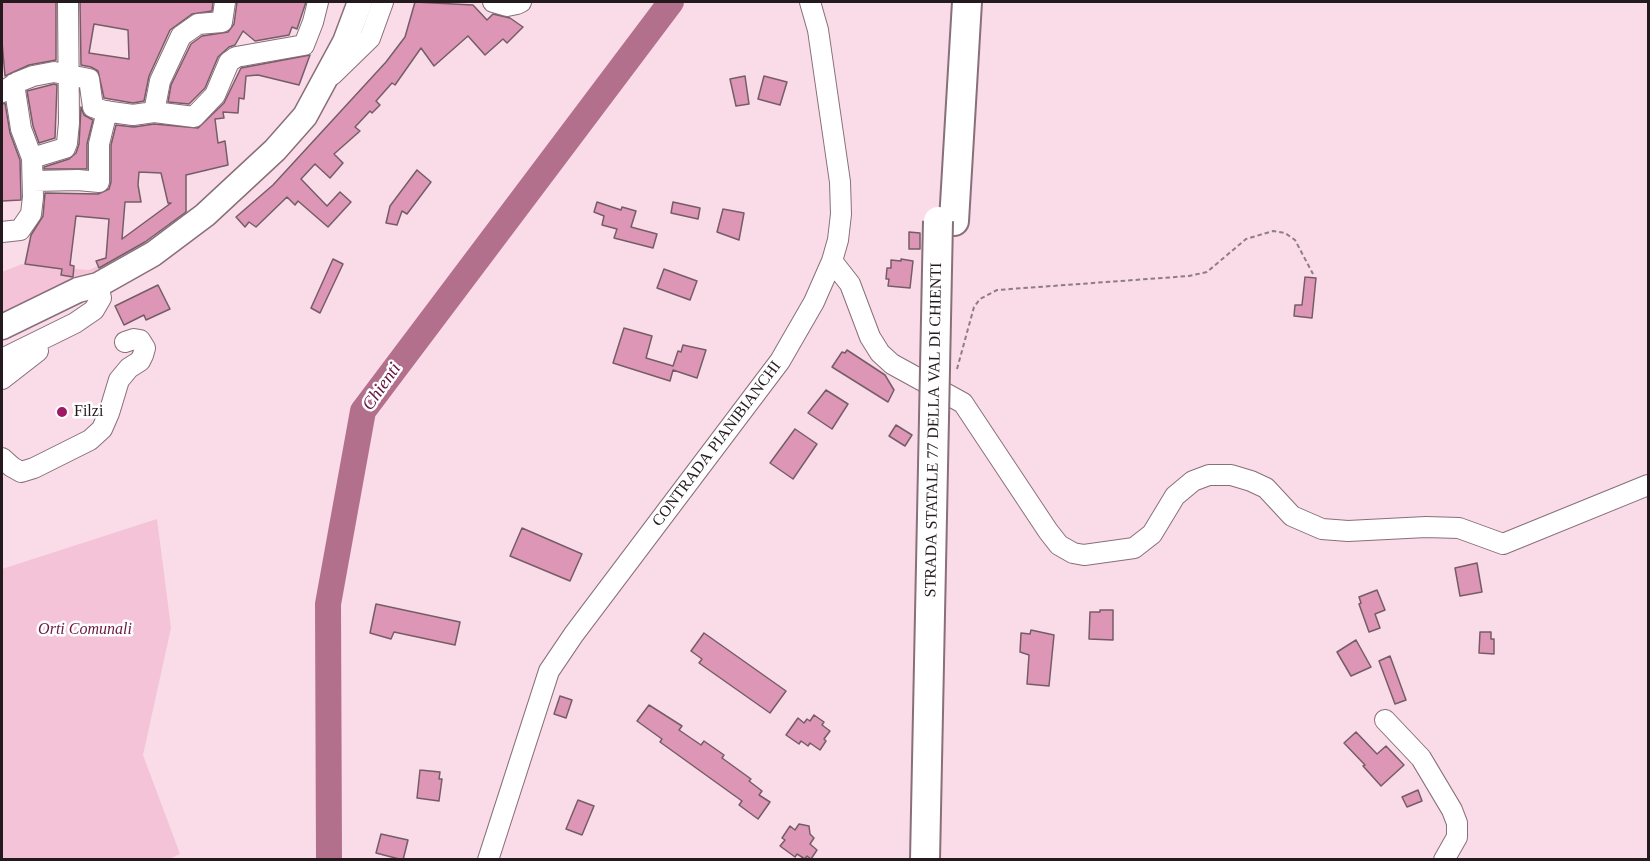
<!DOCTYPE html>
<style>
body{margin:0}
#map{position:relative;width:1650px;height:861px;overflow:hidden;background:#f9dce7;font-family:"Times New Roman",serif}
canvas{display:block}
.frame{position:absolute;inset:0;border:3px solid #241a1e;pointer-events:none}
</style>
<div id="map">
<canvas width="1650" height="861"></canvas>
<div class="frame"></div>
</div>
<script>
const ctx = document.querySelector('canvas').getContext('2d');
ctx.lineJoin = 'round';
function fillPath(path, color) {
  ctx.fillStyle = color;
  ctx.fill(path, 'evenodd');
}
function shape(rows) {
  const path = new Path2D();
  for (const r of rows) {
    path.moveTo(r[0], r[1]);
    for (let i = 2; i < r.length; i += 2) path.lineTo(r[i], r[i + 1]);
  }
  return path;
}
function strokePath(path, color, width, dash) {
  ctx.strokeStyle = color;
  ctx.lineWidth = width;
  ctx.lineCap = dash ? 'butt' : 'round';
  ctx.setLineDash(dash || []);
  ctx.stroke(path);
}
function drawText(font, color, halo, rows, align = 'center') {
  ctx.font = font + ' "Times New Roman",serif';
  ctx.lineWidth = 5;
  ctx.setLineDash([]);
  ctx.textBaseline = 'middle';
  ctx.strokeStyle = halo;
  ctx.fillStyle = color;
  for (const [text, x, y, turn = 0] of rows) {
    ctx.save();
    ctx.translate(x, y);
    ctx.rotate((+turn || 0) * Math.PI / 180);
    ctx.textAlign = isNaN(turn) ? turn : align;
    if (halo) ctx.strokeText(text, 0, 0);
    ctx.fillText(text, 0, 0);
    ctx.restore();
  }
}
fillPath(shape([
 [22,264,62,269,73,276,74,269,89,270,98,266,102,273,16,306,2,314,2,272],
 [157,519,171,628,143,755,180,854,167,860,2,859,2,569]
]), '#f4c3d7');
strokePath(shape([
 [329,860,328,604,363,411,671,2]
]), '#b3708d', 26);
const building = shape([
 [2,2,56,2,56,60,29,65,5,76,2,42,2,2],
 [80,2,213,2,212,11,192,14,170,30,149,76,144,101,133,103,104,98,98,71,91,67,81,65,80,2],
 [94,24,128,30,129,59,89,53,94,24],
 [237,2,306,2,297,29,292,27,289,35,255,41,243,31,235,45,229,47,218,57,205,88,189,104,168,102,171,85,191,44,202,36,228,32,234,24,237,2],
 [415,2,473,5,487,20,493,14,510,18,523,27,507,43,503,39,485,55,468,36,434,66,421,48,395,85,392,83,376,101,380,105,372,113,370,111,355,127,360,131,334,154,343,163,330,178,315,164,301,179,327,206,340,192,351,202,328,227,298,201,295,205,287,197,256,227,249,222,245,227,236,217,273,185,386,62,405,37,415,2],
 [310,55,299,85,258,75,246,76,244,99,239,98,238,113,223,112,224,118,215,119,218,143,225,141,228,165,186,175,186,212,145,242,99,268,96,261,106,258,109,219,76,216,70,265,74,266,73,277,61,275,62,269,25,264,31,235,43,216,45,193,98,194,109,189,111,182,111,145,116,125,134,127,154,124,198,128,224,103,241,68,310,55],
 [139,172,161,173,168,203,171,203,122,239,125,202,141,202,138,185,139,172],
 [745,76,749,104,736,106,730,79,745,76],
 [764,76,787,82,780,105,758,99,764,76],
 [54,84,57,85,55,138,39,143,33,126,27,91,54,84],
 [5,103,10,133,20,160,21,200,2,201,2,104,5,103],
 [81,107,84,115,93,120,87,144,87,169,44,169,44,167,69,159,76,153,79,144,81,107],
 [417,170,431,182,407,214,402,211,397,225,386,223,390,206,417,170],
 [597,202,621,210,622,207,636,211,631,227,657,234,653,248,614,238,617,229,602,225,604,216,594,212,597,202],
 [673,202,700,208,698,219,671,213,673,202],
 [723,209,744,213,739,240,717,232,723,209],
 [909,232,920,233,920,249,909,249,909,232],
 [333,259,343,264,320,313,311,308,333,259],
 [901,259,913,261,910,288,888,286,889,279,886,279,887,268,891,268,891,260,901,261,901,259],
 [664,269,697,281,690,300,657,288,664,269],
 [1305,277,1316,278,1312,318,1294,316,1295,305,1302,305,1305,277],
 [158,285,170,309,146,320,144,315,124,325,115,306,158,285],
 [624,328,652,336,646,358,673,366,678,351,681,352,683,345,706,350,697,378,673,370,670,381,613,363,624,328],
 [847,350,885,375,894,390,888,402,832,367,842,352,845,353,847,350],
 [826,390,848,404,832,429,808,413,826,390],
 [896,425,912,435,905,446,889,436,896,425],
 [795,429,817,444,793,479,770,463,795,429],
 [522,528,582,554,570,581,510,556,522,528],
 [1477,563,1482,592,1460,596,1455,568,1477,563],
 [1377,590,1385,610,1375,614,1380,628,1369,632,1359,604,1361,603,1359,597,1377,590],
 [376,604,460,622,455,645,394,632,391,639,370,633,376,604],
 [1100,610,1113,610,1113,640,1089,639,1090,612,1100,612,1100,610],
 [1031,630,1054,635,1049,686,1027,684,1029,655,1020,652,1021,633,1030,634,1031,630],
 [1480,632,1491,632,1491,639,1494,639,1494,654,1479,653,1480,632],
 [704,633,786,691,770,713,699,663,702,659,691,651,704,633],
 [1356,640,1371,667,1351,676,1337,652,1356,640],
 [1390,656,1406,700,1395,704,1379,661,1390,656],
 [560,696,572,700,566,718,554,714,560,696],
 [649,705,682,726,679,730,701,745,704,741,724,755,722,758,751,779,749,781,762,791,759,795,770,802,758,819,739,805,742,801,660,742,662,739,637,721,649,705],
 [814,715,824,722,822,725,830,731,824,739,826,741,820,750,810,743,808,746,801,741,799,744,786,735,798,718,804,723,807,719,810,721,814,715],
 [1356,732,1377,754,1386,746,1404,765,1381,786,1363,766,1365,765,1344,743,1356,732],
 [420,770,440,772,439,779,442,779,439,801,417,798,420,770],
 [1418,790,1422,801,1407,807,1402,797,1418,790],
 [578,800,594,806,582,835,566,829,578,800],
 [799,824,809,826,810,834,814,838,810,844,817,850,811,859,807,856,805,859,797,854,795,857,780,846,785,840,782,838,790,826,795,830,799,824],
 [381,834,408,840,403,860,376,853,381,834]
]);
fillPath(building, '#dd96b5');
strokePath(building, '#755d67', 1.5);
const minor = shape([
 [493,2,507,6,517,4,521,2],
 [332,75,370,38,383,2],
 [2,92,18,82,33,76,54,72,89,79,93,107,104,111,133,115,154,112,194,117,215,95,229,62,236,57,304,45,313,22,318,2],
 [154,112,160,81,181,36,198,24,222,22,225,2],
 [32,158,65,148,67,143,69,123,68,2],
 [33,181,78,180,99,182,99,144,107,111],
 [2,232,20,230,31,214,33,197,32,158,21,129,14,84],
 [832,261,850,284,870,337,880,353,892,364,963,403,1048,531,1059,545,1073,553,1084,555,1134,548,1152,534,1175,496,1193,481,1209,475,1231,475,1251,481,1266,488,1292,516,1322,529,1348,531,1426,527,1459,528,1503,544,1648,485],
 [2,359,75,323,94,310,101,298,98,285],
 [2,379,38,351],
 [2,458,12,467,21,472,34,468,90,440,102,429,109,413,119,380,129,368,140,361,143,355,145,348,140,340,134,339,125,342],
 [1385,720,1421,758,1452,810,1457,823,1457,837,1444,860],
 [488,860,549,671,574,634,780,361,814,302,832,261,838,240,841,214,840,182,818,30,810,2]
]);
const major = shape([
 [2,327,78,290,98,285,153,254,205,215,275,150,305,116,345,42,360,2]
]);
const highway = shape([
 [954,221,967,2]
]);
strokePath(minor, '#886f79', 22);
strokePath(major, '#886f79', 27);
strokePath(highway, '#886f79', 32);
strokePath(shape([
 [957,369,974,307,980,299,997,290,1189,276,1207,272,1246,239,1273,231,1285,233,1295,240,1313,274]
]), '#907d84', 2, [4.5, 3]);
strokePath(minor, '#fff', 20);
strokePath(major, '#fff', 24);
strokePath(highway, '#fff', 28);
const highwayBridge = shape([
 [925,860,938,221]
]);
strokePath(highwayBridge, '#886f79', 32, []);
strokePath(highwayBridge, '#fff', 28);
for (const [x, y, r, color] of [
 [62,412,6,"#a01966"]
]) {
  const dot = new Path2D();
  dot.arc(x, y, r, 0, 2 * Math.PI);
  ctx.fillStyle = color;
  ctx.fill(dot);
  strokePath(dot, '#fff', 2);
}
drawText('16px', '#241a1e', '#fff', [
 ["Filzi",74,412]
], 'left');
drawText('16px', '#241a1e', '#fff', [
 ["STRADA STATALE 77 DELLA VAL DI CHIENTI",934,430,-89],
 ["CONTRADA PIANIBIANCHI",717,444,-53]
]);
drawText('italic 16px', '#6b1844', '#fff', [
 ["Orti Comunali",85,630]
]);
drawText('italic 18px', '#671441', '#fff', [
 ["Chienti",382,387,-55]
]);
</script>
